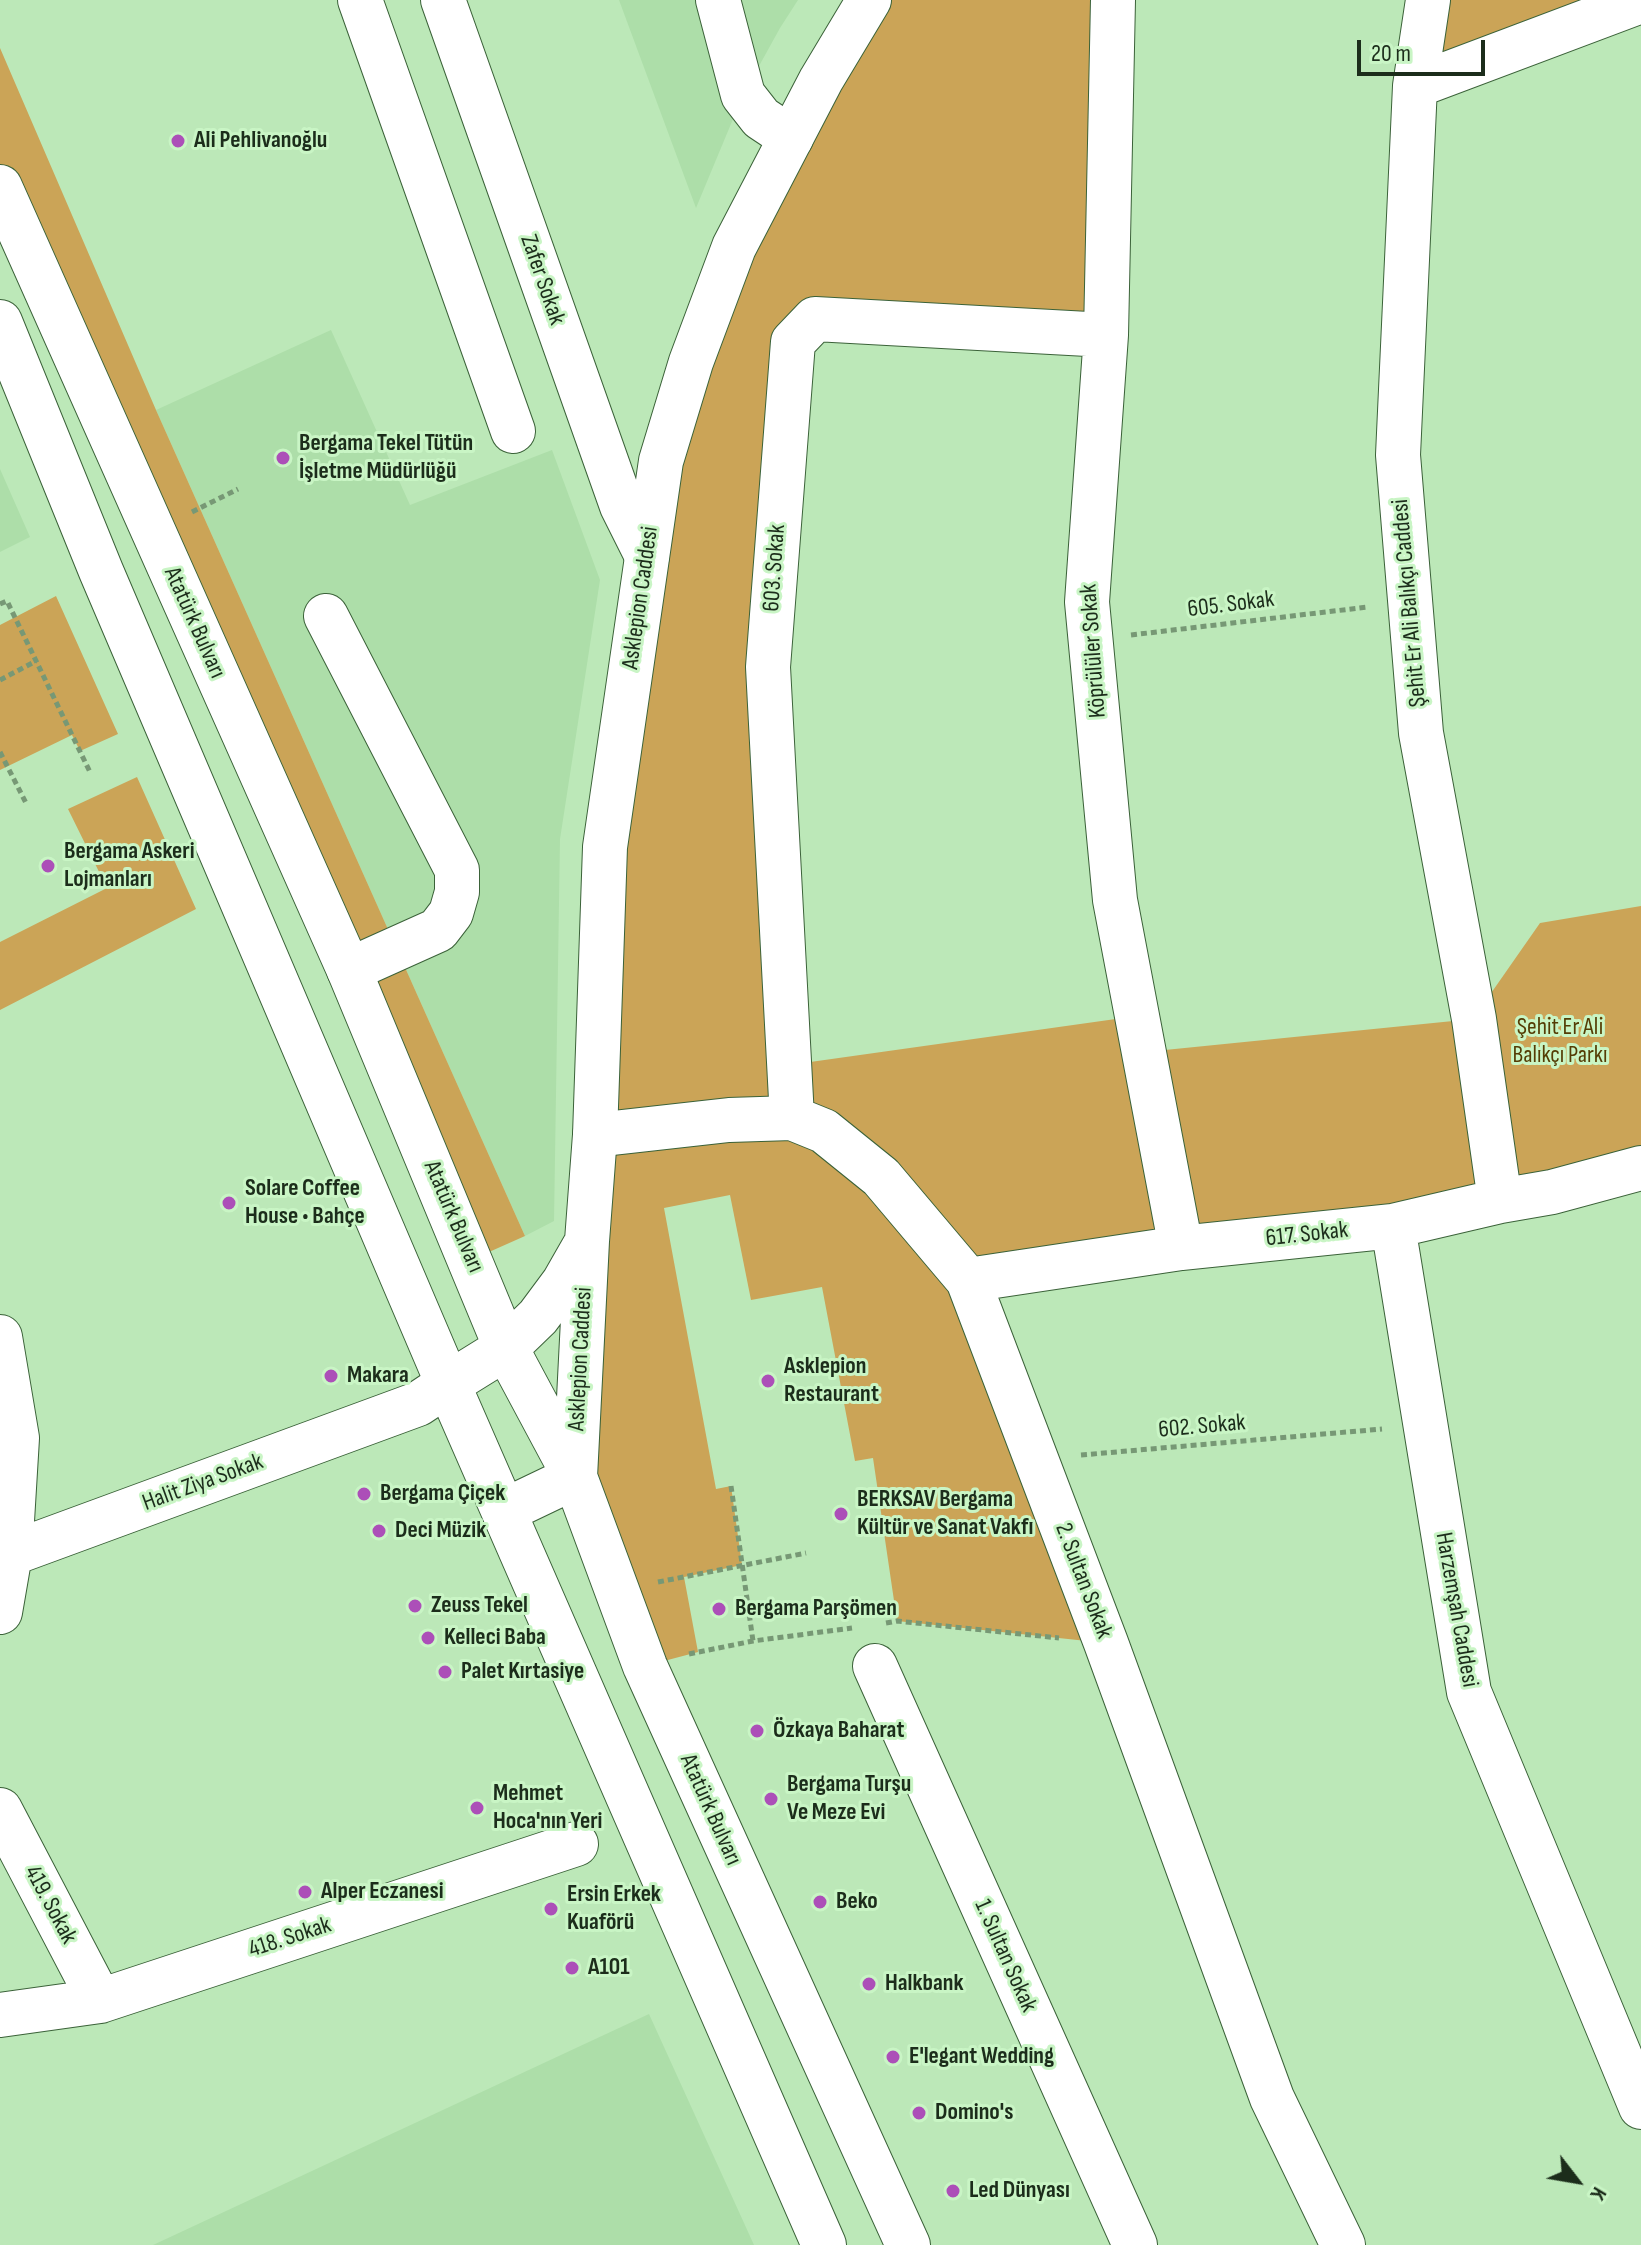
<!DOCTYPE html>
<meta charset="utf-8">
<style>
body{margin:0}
#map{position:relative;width:1641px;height:2245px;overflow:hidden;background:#bce8b8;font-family:"Sofia Sans Condensed",sans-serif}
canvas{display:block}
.north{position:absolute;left:1537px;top:2141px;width:80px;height:80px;-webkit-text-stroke:6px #c9f5c5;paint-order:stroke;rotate:121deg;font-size:22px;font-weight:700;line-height:32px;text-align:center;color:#1c2d1b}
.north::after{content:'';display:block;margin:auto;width:28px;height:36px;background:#1c2d1b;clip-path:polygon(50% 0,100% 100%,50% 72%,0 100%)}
.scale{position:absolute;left:1357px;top:40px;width:128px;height:36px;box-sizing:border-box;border:4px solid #1c2d1b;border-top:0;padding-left:10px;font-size:24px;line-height:28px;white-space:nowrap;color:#1c2d1b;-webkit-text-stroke:6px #c9f5c5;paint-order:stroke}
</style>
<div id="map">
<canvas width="1641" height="2245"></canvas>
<div class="north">K</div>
<div class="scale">20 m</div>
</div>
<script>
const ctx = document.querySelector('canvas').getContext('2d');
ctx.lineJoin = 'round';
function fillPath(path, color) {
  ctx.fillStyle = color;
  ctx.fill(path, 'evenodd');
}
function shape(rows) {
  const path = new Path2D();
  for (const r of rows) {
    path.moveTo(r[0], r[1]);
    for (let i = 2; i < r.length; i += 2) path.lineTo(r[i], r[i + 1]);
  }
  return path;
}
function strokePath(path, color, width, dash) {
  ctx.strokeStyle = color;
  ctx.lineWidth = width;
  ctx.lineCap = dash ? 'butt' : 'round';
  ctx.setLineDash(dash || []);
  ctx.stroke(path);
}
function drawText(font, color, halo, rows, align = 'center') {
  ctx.font = font + ' "Sofia Sans Condensed",sans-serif';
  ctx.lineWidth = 6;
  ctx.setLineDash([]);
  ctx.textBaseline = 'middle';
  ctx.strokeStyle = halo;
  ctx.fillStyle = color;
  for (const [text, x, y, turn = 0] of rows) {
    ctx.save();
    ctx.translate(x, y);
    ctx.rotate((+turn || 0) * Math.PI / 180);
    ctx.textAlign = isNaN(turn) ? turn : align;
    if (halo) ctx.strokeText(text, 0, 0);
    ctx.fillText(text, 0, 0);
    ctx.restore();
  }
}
fillPath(shape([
 [619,0,798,0,780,28,743,95,696,208],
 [331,330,410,505,552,450,600,580,560,839,554,1221,525,1236,156,410],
 [0,469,30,537,0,552],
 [649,2014,754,2245,153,2245]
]), '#addea9');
fillPath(shape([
 [869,0,1113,0,1106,335,815,319,768,668,789,1065,1137,1016,1145,1052,1473,1019,1540,923,1641,906,1641,1168,968,1280,1106,1643,897,1621,873,1458,855,1461,822,1287,751,1300,730,1195,664,1208,716,1489,731,1486,742,1565,684,1577,698,1652,645,1666,575,1477,587,1241,661,461],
 [1428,0,1641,0,1415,86],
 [0,48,156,410,525,1236,471,1260,0,187],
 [56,596,118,734,80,751,72,735,0,770,0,625],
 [137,777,196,909,0,1010,0,942,107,888,68,809]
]), '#cba457');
const minor = shape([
 [360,0,513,431],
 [443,0,622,506,647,556],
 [718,0,743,95,761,118,791,138],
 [1113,0,1106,335,1087,602,1115,900,1181,1248],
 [1428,0,1415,86,1398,455,1421,733,1474,1019,1500,1201],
 [1415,86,1641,1],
 [326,616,457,870,457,892,451,913,438,930,349,970],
 [792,1118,768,667,793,342,815,319,1106,335],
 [595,1135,729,1120,792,1118,824,1131,881,1177,968,1280,1106,1643,1272,2098,1343,2245],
 [1393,1226,1469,1692,1641,2107],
 [968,1280,1181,1248,1393,1226,1500,1201,1552,1192,1641,1168],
 [0,1337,17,1438,10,1554,0,1612],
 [10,1554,418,1404,448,1384],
 [875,1666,1135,2245],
 [0,1810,100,2001],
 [0,2015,100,2001,576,1844]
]);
const major = shape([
 [0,187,349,970,506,1348,575,1477,645,1666,908,2245],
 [0,322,101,571,448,1384,824,2245],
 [448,1384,506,1348,538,1317,564,1282,584,1247],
 [575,1477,587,1241,595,1135,605,847,661,461,691,362,734,247,821,80,869,0],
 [504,1511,575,1477]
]);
strokePath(minor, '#3b6239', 46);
strokePath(major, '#3b6239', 46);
strokePath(shape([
 [192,512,238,489],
 [0,604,7,601,90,772],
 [1131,635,1368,607],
 [0,680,36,661],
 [0,752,26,803],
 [1081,1455,1382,1429],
 [731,1486,753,1641],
 [658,1582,806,1553],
 [886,1623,897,1621,1059,1638],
 [689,1654,753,1641,852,1628]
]), '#779875', 5, [6, 4]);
strokePath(minor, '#fff', 44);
strokePath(major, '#fff', 44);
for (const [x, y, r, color] of [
 [178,141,8,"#ac4fb8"],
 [283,458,8,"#ac4fb8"],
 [48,866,8,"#ac4fb8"],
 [229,1203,8,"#ac4fb8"],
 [331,1376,8,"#ac4fb8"],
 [768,1381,8,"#ac4fb8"],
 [364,1494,8,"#ac4fb8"],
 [841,1514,8,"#ac4fb8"],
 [379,1531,8,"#ac4fb8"],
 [415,1606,8,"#ac4fb8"],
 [719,1609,8,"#ac4fb8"],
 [428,1638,8,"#ac4fb8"],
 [445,1672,8,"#ac4fb8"],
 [757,1731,8,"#ac4fb8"],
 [771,1799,8,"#ac4fb8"],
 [477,1808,8,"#ac4fb8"],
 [305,1892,8,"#ac4fb8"],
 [820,1902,8,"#ac4fb8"],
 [551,1909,8,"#ac4fb8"],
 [572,1968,8,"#ac4fb8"],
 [869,1984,8,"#ac4fb8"],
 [893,2057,8,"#ac4fb8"],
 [919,2113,8,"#ac4fb8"],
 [953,2191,8,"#ac4fb8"]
]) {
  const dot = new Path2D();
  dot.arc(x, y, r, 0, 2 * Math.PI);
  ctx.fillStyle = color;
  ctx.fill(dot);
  strokePath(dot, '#c9f5c5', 3);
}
drawText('bold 24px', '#1c2d1b', '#c9f5c5', [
 ["Ali Pehlivanoğlu",194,141],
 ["Bergama Tekel Tütün",299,444],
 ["İşletme Müdürlüğü",299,472],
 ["Bergama Askeri",64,852],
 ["Lojmanları",64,880],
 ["Solare Coffee",245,1189],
 ["House • Bahçe",245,1217],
 ["Asklepion",784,1367],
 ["Restaurant",784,1395],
 ["Makara",347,1376],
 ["Bergama Çiçek",380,1494],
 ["BERKSAV Bergama",857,1500],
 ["Kültür ve Sanat Vakfı",857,1528],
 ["Deci Müzik",395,1531],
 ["Zeuss Tekel",431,1606],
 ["Bergama Parşömen",735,1609],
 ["Kelleci Baba",444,1638],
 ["Palet Kırtasiye",461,1672],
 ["Özkaya Baharat",773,1731],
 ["Bergama Turşu",787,1785],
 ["Ve Meze Evi",787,1813],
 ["Mehmet",493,1794],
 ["Hoca'nın Yeri",493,1822],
 ["Alper Eczanesi",321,1892],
 ["Ersin Erkek",567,1895],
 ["Kuaförü",567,1923],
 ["Beko",836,1902],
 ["A101",588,1968],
 ["Halkbank",885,1984],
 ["E'legant Wedding",909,2057],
 ["Domino's",935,2113],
 ["Led Dünyası",969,2191]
], 'left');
drawText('24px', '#1c2d1b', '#c9f5c5', [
 ["Zafer Sokak",542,280,71],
 ["603. Sokak",775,568,-86],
 ["Asklepion Caddesi",641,598,-82],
 ["Şehit Er Ali Balıkçı Caddesi",1410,603,-95],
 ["605. Sokak",1231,605,-7],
 ["Atatürk Bulvarı",194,623,66],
 ["Köprülüler Sokak",1094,651,-94],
 ["Atatürk Bulvarı",453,1217,67],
 ["617. Sokak",1307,1235,-6],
 ["Asklepion Caddesi",581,1359,-87],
 ["602. Sokak",1202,1427,-5],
 ["Halit Ziya Sokak",203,1483,-20],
 ["2. Sultan Sokak",1083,1581,69],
 ["Harzemşah Caddesi",1456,1610,80],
 ["Atatürk Bulvarı",710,1810,66],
 ["419. Sokak",50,1905,62],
 ["418. Sokak",290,1938,-18],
 ["1. Sultan Sokak",1005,1956,66]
]);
drawText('24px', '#543c04', '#c9f5c5', [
 ["Şehit Er Ali",1560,1028],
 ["Balıkçı Parkı",1560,1056]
]);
</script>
